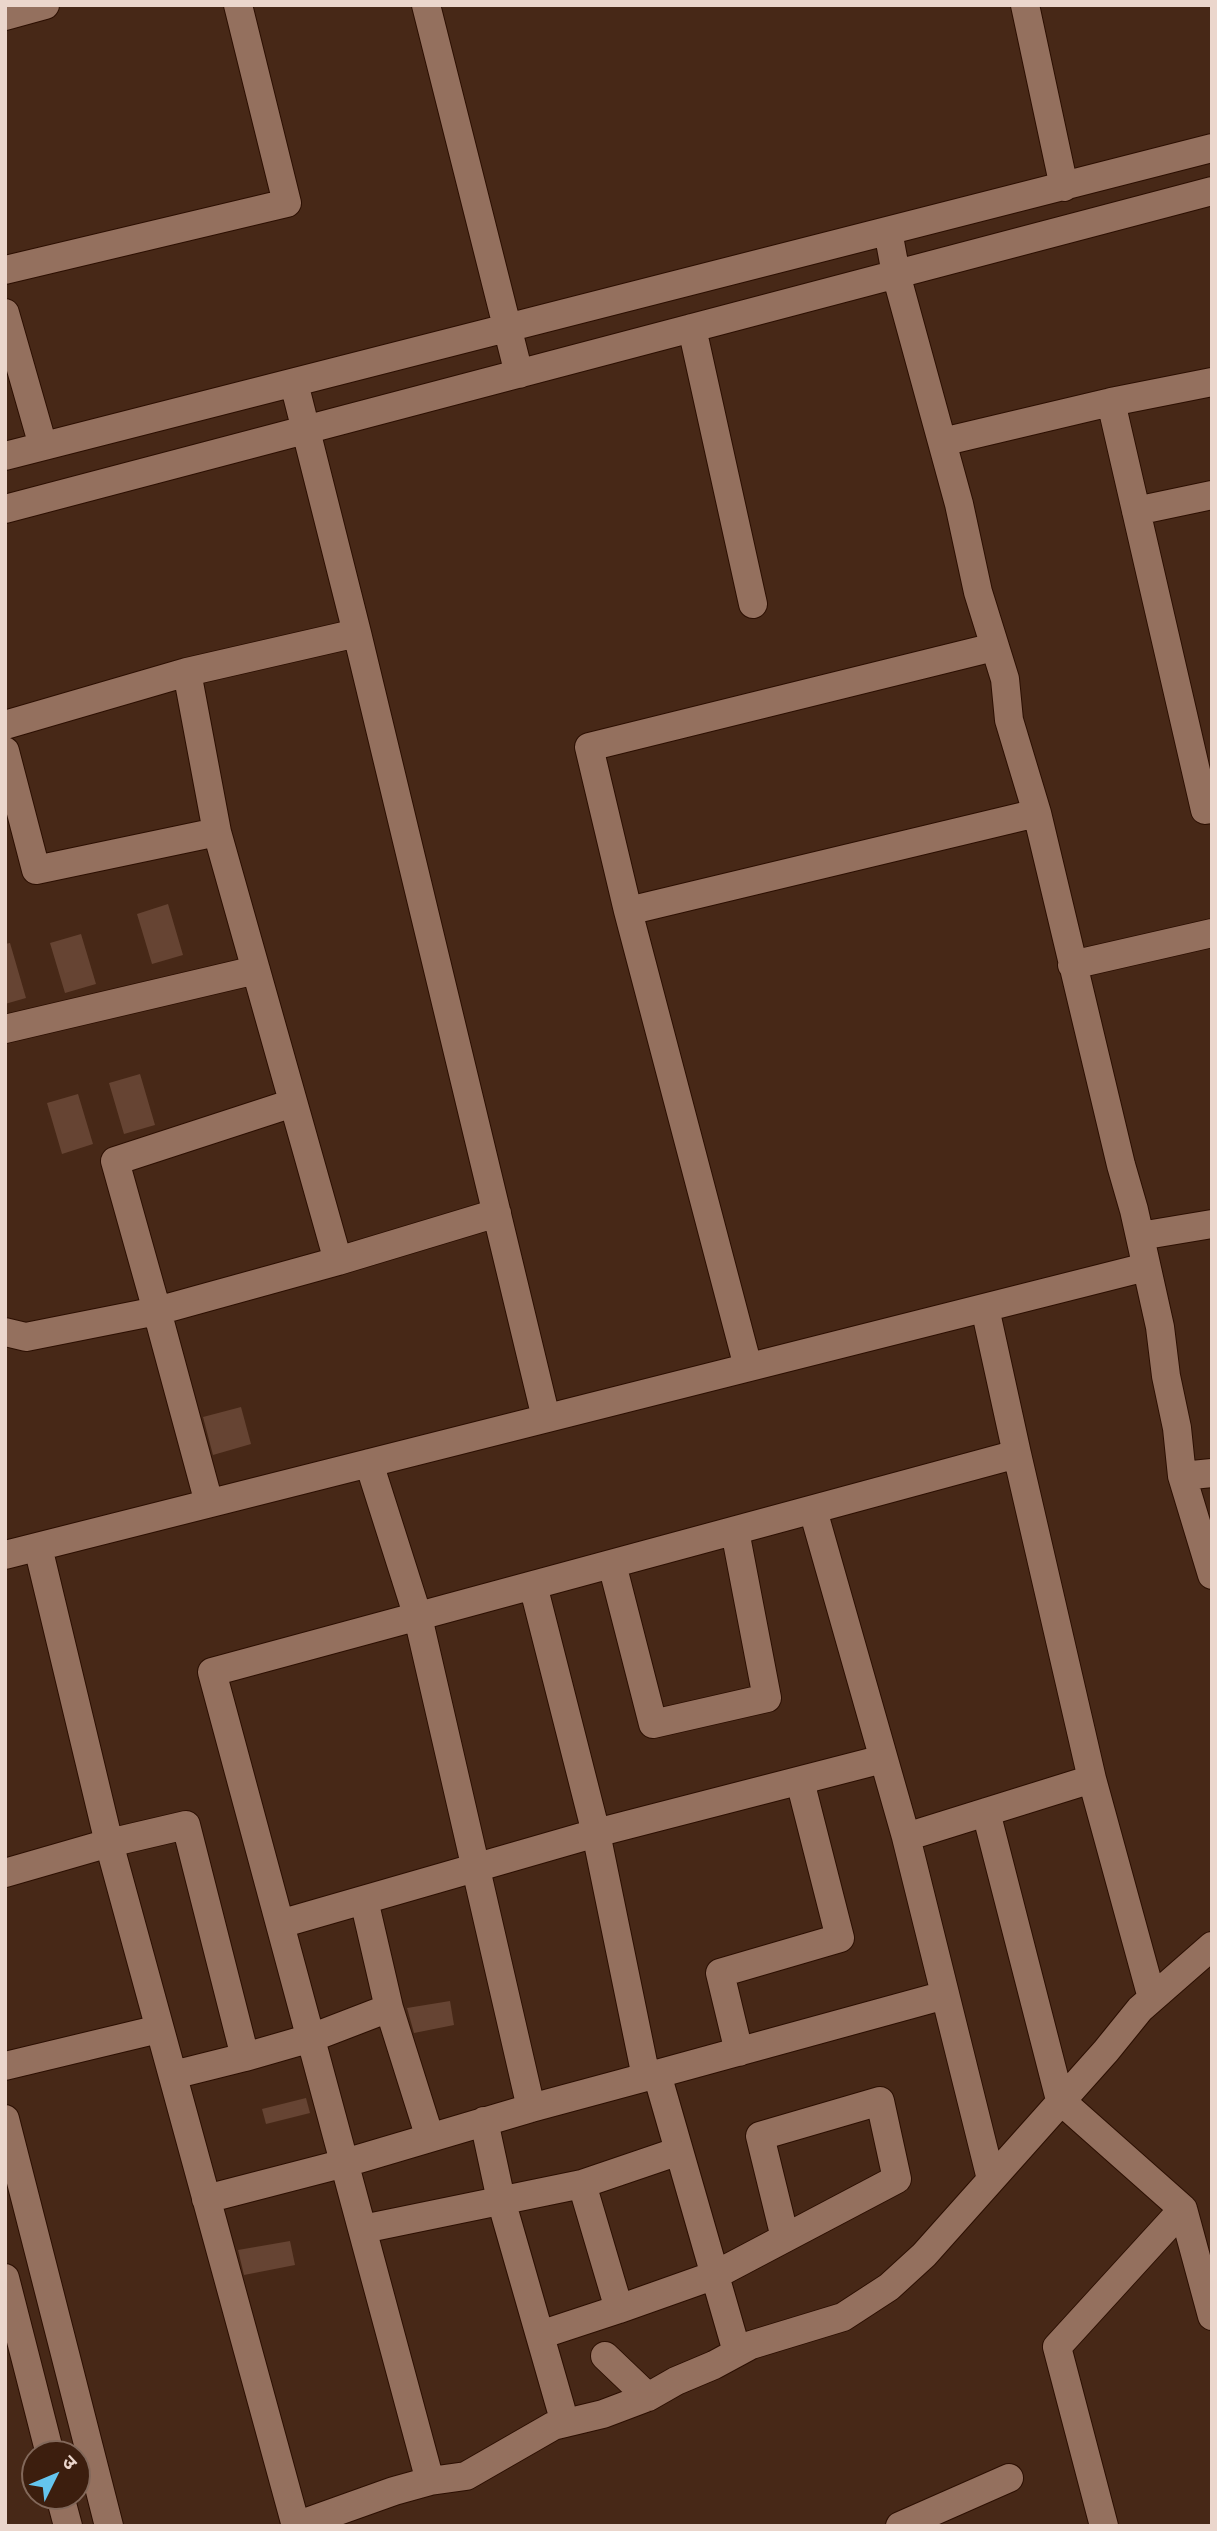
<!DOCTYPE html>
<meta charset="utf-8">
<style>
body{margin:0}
#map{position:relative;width:1217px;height:2531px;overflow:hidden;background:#472817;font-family:"Exo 2","Noto Sans Devanagari",sans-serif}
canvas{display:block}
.frame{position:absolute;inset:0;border:7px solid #ebd6cc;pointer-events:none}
.north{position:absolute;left:21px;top:2440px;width:70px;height:70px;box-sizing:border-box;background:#3c1e0e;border:2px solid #82685a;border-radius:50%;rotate:47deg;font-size:19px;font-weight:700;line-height:28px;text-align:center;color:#ebd6cc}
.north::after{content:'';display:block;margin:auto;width:24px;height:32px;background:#64c5ee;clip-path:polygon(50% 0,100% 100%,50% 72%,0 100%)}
</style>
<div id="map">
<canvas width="1217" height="2531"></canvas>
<div class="frame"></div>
<div class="north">उ</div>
</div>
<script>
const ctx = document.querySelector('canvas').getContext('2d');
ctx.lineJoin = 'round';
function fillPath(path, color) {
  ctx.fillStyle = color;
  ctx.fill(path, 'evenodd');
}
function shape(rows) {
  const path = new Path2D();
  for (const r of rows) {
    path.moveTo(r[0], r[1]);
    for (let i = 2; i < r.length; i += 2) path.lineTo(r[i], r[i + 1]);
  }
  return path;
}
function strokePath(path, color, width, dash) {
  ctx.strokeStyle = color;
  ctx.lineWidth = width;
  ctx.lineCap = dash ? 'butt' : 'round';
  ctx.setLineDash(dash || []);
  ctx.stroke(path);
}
fillPath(shape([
 [168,904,183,955,152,964,137,914],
 [81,934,96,984,65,993,50,943],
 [10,943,26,998,5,1004,5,944],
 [140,1074,155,1125,124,1134,109,1083],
 [78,1094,93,1144,62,1154,47,1103],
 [241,1407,251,1444,213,1455,203,1417],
 [450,2001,454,2025,414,2033,407,2008],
 [306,2098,310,2113,266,2124,262,2109],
 [290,2241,295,2265,244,2275,238,2250]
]), '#643');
const minor = shape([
 [426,5,519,374],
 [1025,5,1064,187],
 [5,16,45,5],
 [888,231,896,274,959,504,978,592,1005,679,1009,720,1037,813,1121,1165,1134,1210,1160,1327,1166,1376,1177,1428,1182,1476,1212,1575],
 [5,270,287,203,238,5],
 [5,313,43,446],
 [692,328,753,604],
 [1212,382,1111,402,1205,810,1212,809],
 [294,383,357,633,546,1418],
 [942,442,1111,402],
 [5,456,1212,148],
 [5,509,1212,191],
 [1136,511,1212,495],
 [5,725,187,672],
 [5,751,36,870,217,832,187,672,357,633],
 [217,832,338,1261,497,1213],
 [628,911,589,747,994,647],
 [1072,965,1212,933],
 [5,1029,256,970],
 [293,1103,115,1161,157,1311,338,1261],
 [1140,1236,1212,1224],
 [5,1332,26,1337,157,1311,209,1503],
 [748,1367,628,911,1037,813],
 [369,1463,418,1617,531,2108,646,2077],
 [1182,1476,1212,1473],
 [813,1510,906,1837],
 [5,1555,1146,1267],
 [612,1564,653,1724,767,1698,735,1531],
 [533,1585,596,1833,883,1759],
 [1092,1779,1152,1998],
 [986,1812,1060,2100,1183,2209,1212,2316],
 [5,1873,109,1843,38,1547],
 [364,1900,389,2008],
 [280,1924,596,1833,646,2077,945,1995],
 [739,2052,720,1973,840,1938,800,1781],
 [245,2057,311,2038,389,2008,430,2138],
 [5,2066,159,2029],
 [657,2074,737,2352],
 [173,2075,245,2057,186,1825,109,1843,296,2526],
 [5,2119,109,2526],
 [484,2121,501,2200,565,2423],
 [679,2151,582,2184,619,2309,715,2275,897,2179,880,2101,760,2136,785,2238],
 [991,2179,906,1837,1092,1779,1017,1454],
 [206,2199,345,2163,531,2108],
 [363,2229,582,2184],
 [5,2278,50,2454],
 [540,2335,619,2309],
 [605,2356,648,2397],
 [430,2481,212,1672,1017,1454,985,1308],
 [60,2496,68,2526],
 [296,2526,394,2491,430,2481,466,2476,553,2426,603,2414,648,2397,676,2381,714,2365,751,2345,843,2317,889,2287,924,2255,1106,2051,1140,2009,1212,1946],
 [900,2526,1009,2478],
 [1104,2526,1057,2347,1183,2209]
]);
strokePath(minor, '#2c0f02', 30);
strokePath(minor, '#94705e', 28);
</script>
